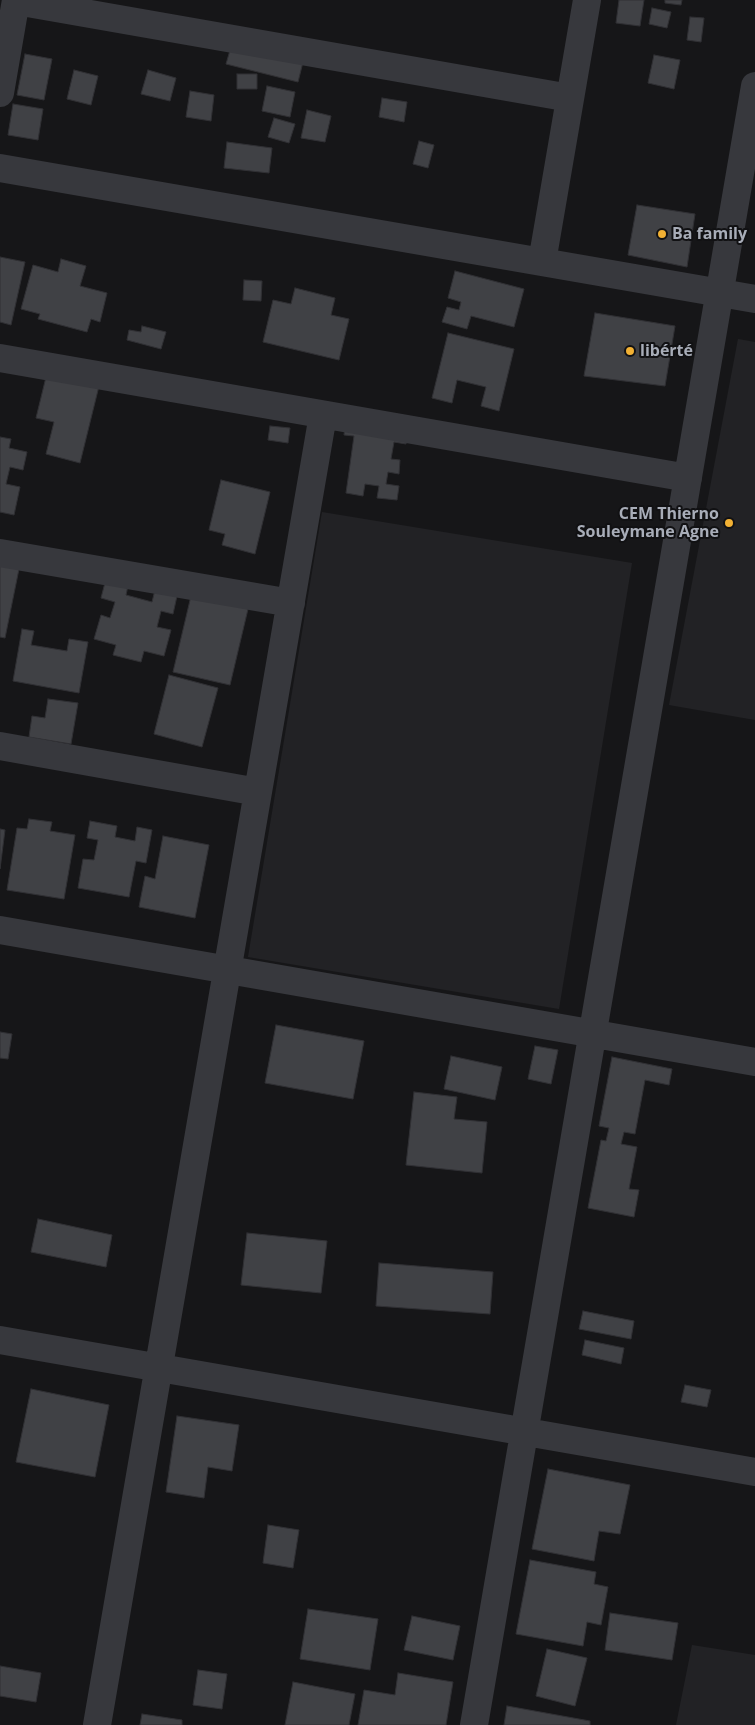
<!DOCTYPE html>
<meta charset="utf-8">
<style>
body{margin:0}
canvas{display:block;background:#161618}
</style>
<canvas width="755" height="1725"></canvas>
<script>
const ctx = document.querySelector('canvas').getContext('2d');
ctx.lineJoin = 'round';
function fillPath(path, color) {
  ctx.fillStyle = color;
  ctx.fill(path, 'evenodd');
}
function shape(rows) {
  const path = new Path2D();
  for (const r of rows) {
    path.moveTo(r[0], r[1]);
    for (let i = 2; i < r.length; i += 2) path.lineTo(r[i], r[i + 1]);
  }
  return path;
}
function strokePath(path, color, width, dash) {
  ctx.strokeStyle = color;
  ctx.lineWidth = width;
  ctx.lineCap = dash ? 'butt' : 'round';
  ctx.setLineDash(dash || []);
  ctx.stroke(path);
}
function drawText(font, color, halo, rows, align = 'center') {
  ctx.font = font + ' "Open Sans",sans-serif';
  ctx.lineWidth = 4;
  ctx.setLineDash([]);
  ctx.textBaseline = 'middle';
  ctx.strokeStyle = halo;
  ctx.fillStyle = color;
  for (const [text, x, y, turn = 0] of rows) {
    ctx.save();
    ctx.translate(x, y);
    ctx.rotate((+turn || 0) * Math.PI / 180);
    ctx.textAlign = isNaN(turn) ? turn : align;
    if (halo) ctx.strokeText(text, 0, 0);
    ctx.fillText(text, 0, 0);
    ctx.restore();
  }
}
fillPath(shape([
 [738,339,755,342,755,720,669,705],
 [322,512,632,563,559,1009,248,957],
 [692,1645,755,1655,755,1725,676,1725]
]), '#222225');
const building = shape([
 [619,0,644,0,640,26,616,23,619,0],
 [665,0,682,0,681,5,665,3,665,0],
 [652,8,671,12,667,28,649,24,652,8],
 [690,17,704,18,701,42,687,40,690,17],
 [233,40,304,58,298,82,226,64,233,40],
 [25,54,52,59,44,100,17,95,25,54],
 [654,55,680,60,674,89,648,83,654,55],
 [74,70,98,76,91,105,67,99,74,70],
 [148,70,176,78,170,101,141,94,148,70],
 [237,74,257,74,257,89,237,89,237,74],
 [267,86,295,92,290,117,262,111,267,86],
 [190,91,214,95,211,121,186,117,190,91],
 [382,98,407,102,404,122,379,117,382,98],
 [13,104,43,109,38,140,8,135,13,104],
 [307,110,331,116,325,142,301,138,307,110],
 [274,118,295,124,289,143,268,137,274,118],
 [419,141,434,145,428,168,413,164,419,141],
 [227,142,272,148,269,173,224,168,227,142],
 [637,205,695,214,687,267,628,255,637,205],
 [0,257,25,262,11,325,0,322,0,257],
 [61,259,86,266,80,286,107,293,100,322,91,319,87,332,38,319,40,314,21,309,33,265,58,272,61,259],
 [455,271,524,289,514,327,471,316,467,329,442,322,447,307,459,310,461,302,448,298,455,271],
 [244,280,262,281,261,301,243,300,244,280],
 [295,288,335,298,331,315,349,319,339,360,263,342,273,300,291,304,295,288],
 [595,313,675,326,665,386,584,376,595,313],
 [142,326,166,332,161,349,127,340,129,330,141,332,142,326],
 [448,333,514,349,499,411,481,406,486,387,457,380,452,403,432,398,448,333],
 [47,373,99,386,80,463,46,454,54,422,36,418,47,373],
 [346,419,408,428,406,444,394,442,391,459,400,460,399,474,388,472,386,484,399,486,397,500,377,498,379,486,365,484,363,496,346,493,354,436,344,435,346,419],
 [270,426,290,428,288,443,268,440,270,426],
 [0,437,11,439,9,448,27,452,23,470,10,467,6,484,20,487,14,515,0,512,0,437],
 [221,480,270,492,255,554,222,545,225,534,209,530,221,480],
 [0,560,20,564,5,638,0,637,0,560],
 [107,575,129,581,126,595,152,602,155,590,177,596,173,614,161,611,157,627,171,630,164,656,144,651,141,662,113,655,116,645,94,639,101,615,110,618,115,602,101,598,107,575],
 [191,596,248,609,230,685,173,672,191,596],
 [22,629,34,631,31,645,67,651,69,639,88,642,79,693,13,681,22,629],
 [169,675,218,688,202,747,154,734,169,675],
 [48,699,78,703,71,744,29,737,32,716,45,718,48,699],
 [29,819,52,822,50,831,75,835,64,899,7,890,17,828,27,829,29,819],
 [90,821,117,826,115,837,135,841,137,827,152,830,146,863,136,861,129,897,78,888,83,859,94,860,98,840,87,838,90,821],
 [0,829,5,830,0,869,0,829],
 [163,836,209,845,195,918,139,907,145,876,155,879,163,836],
 [276,1025,364,1041,353,1099,265,1083,276,1025],
 [0,1032,12,1034,8,1059,0,1058,0,1032],
 [535,1046,558,1050,551,1084,528,1079,535,1046],
 [451,1056,502,1067,495,1100,444,1089,451,1056],
 [612,1057,672,1069,669,1085,645,1080,635,1134,624,1132,621,1144,637,1147,629,1189,639,1190,634,1217,588,1208,601,1140,606,1141,609,1128,599,1126,612,1057],
 [414,1092,457,1097,454,1119,487,1122,482,1173,406,1165,414,1092],
 [38,1219,112,1235,106,1267,31,1252,38,1219],
 [247,1233,327,1241,321,1293,241,1285,247,1233],
 [379,1263,493,1272,490,1314,376,1306,379,1263],
 [583,1311,634,1321,631,1339,579,1329,583,1311],
 [585,1340,624,1348,621,1364,582,1355,585,1340],
 [685,1385,711,1390,707,1407,681,1402,685,1385],
 [31,1389,109,1405,95,1477,16,1462,31,1389],
 [177,1416,239,1425,232,1471,208,1467,204,1498,166,1492,177,1416],
 [548,1469,630,1485,620,1534,599,1531,594,1561,532,1549,548,1469],
 [268,1525,299,1530,293,1568,263,1563,268,1525],
 [530,1560,596,1572,594,1584,608,1587,601,1625,587,1622,583,1646,516,1634,530,1560],
 [308,1609,378,1619,370,1670,300,1659,308,1609],
 [610,1613,678,1623,672,1660,605,1650,610,1613],
 [412,1616,460,1626,453,1660,404,1650,412,1616],
 [547,1649,587,1658,575,1706,536,1696,547,1649],
 [0,1666,41,1673,36,1702,0,1696,0,1666],
 [198,1670,227,1674,222,1709,193,1705,198,1670],
 [398,1673,453,1682,446,1725,358,1725,364,1690,395,1695,398,1673],
 [293,1682,355,1694,349,1725,285,1725,293,1682],
 [507,1706,590,1721,590,1725,504,1725,507,1706],
 [142,1714,182,1720,182,1725,140,1725,142,1714]
]);
fillPath(building, '#404145');
strokePath(building, '#303034', 1);
strokePath(shape([
 [16,1,570,98],
 [0,93,16,0],
 [0,168,755,299],
 [542,262,587,0],
 [0,358,688,478],
 [0,553,291,603],
 [0,746,258,792],
 [0,930,755,1062],
 [0,1340,755,1472],
 [97,1725,323,415],
 [474,1725,755,86]
]), '#37383d', 28);
for (const [x, y, r, color] of [
 [662,234,5,"#f2b134"],
 [630,351,5,"#f2b134"],
 [729,523,5,"#f2b134"]
]) {
  const dot = new Path2D();
  dot.arc(x, y, r, 0, 2 * Math.PI);
  ctx.fillStyle = color;
  ctx.fill(dot);
  strokePath(dot, '#111113', 2);
}
drawText('bold 16px', '#a8adb8', '#111113', [
 ["Ba family",672,234],
 ["libérté",640,351],
 ["CEM Thierno",719,514,"right"],
 ["Souleymane Agne",719,532,"right"]
], 'left');
</script>
